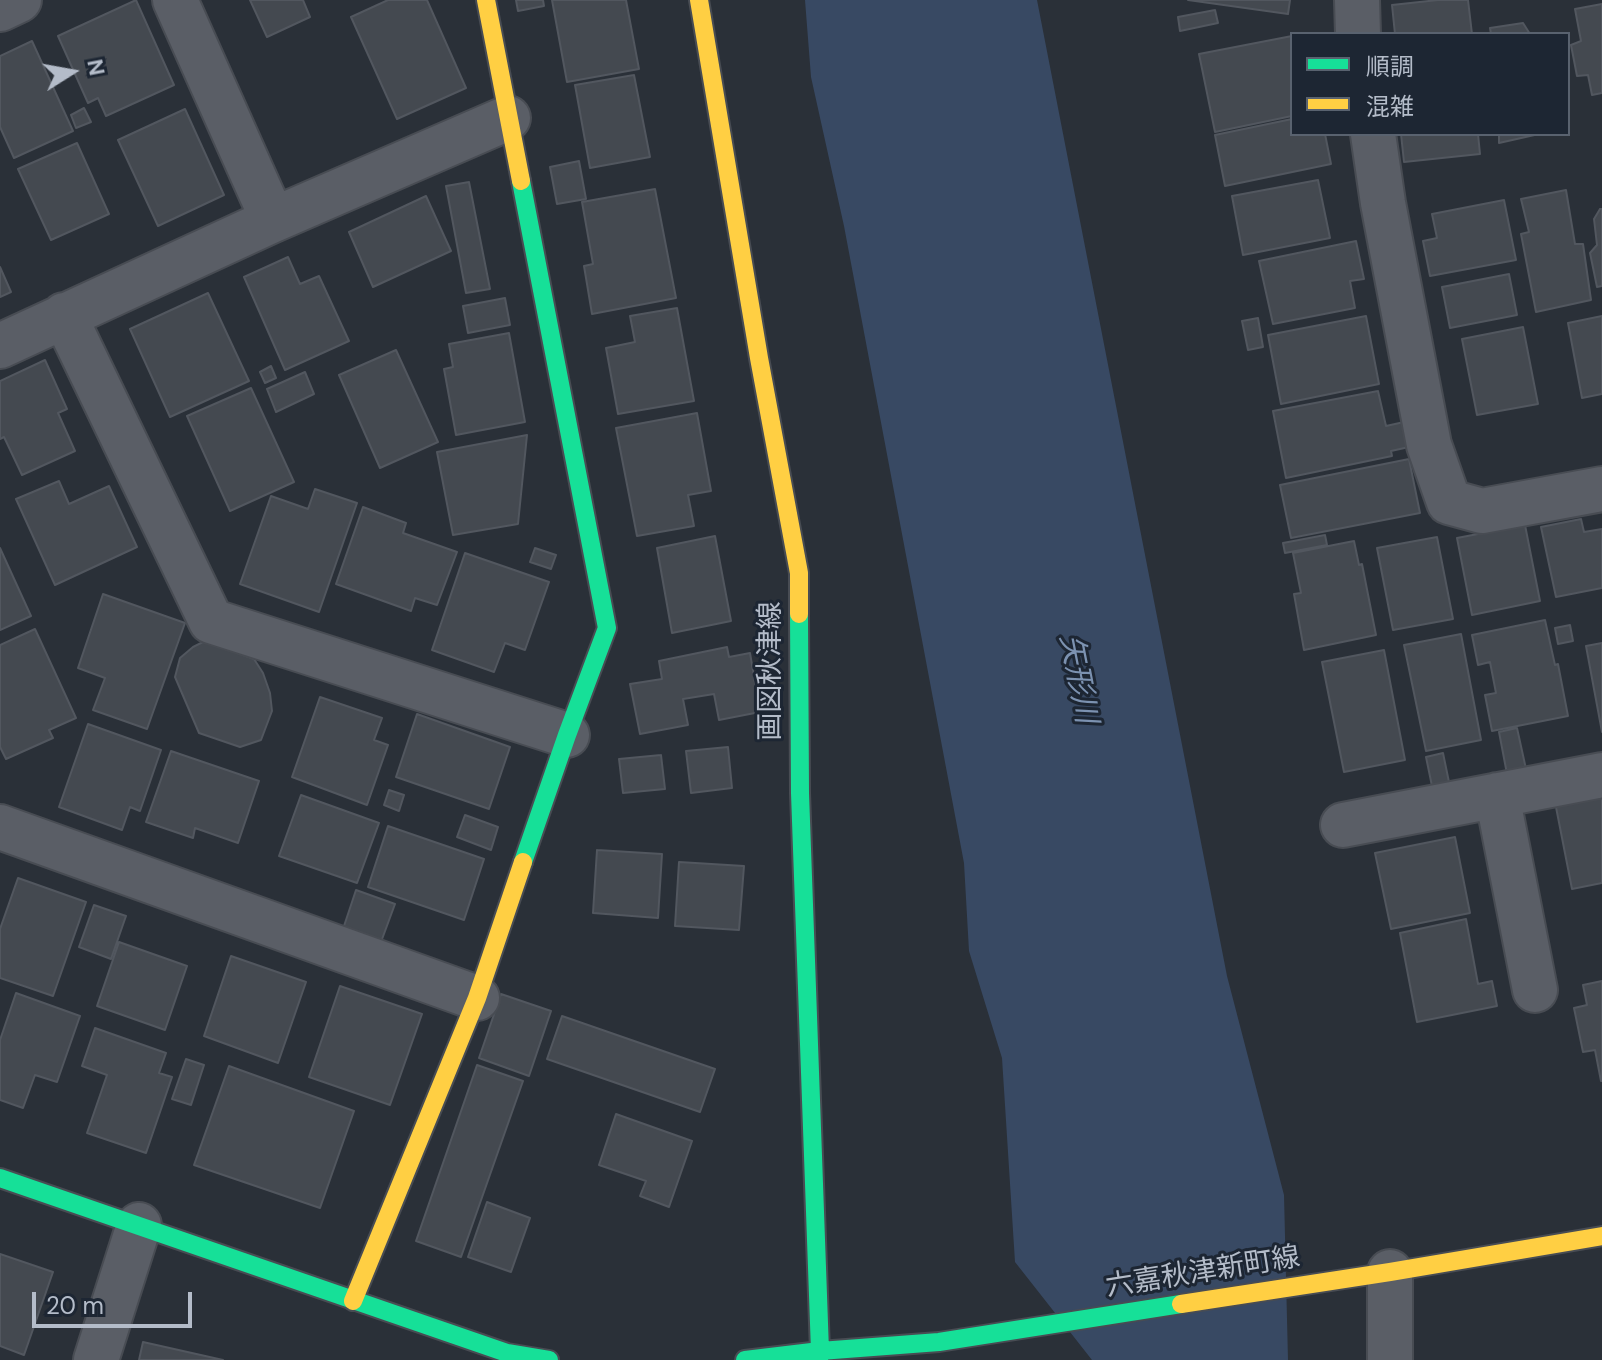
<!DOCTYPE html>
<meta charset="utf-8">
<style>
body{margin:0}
#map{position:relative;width:1602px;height:1360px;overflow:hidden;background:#2a3038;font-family:"DM Sans","Noto Sans JP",sans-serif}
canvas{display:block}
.legend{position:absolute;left:1290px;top:32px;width:280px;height:104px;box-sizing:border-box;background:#1d2633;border:2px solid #59626f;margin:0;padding:10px 14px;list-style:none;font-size:24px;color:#b4bcc9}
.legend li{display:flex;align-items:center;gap:16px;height:40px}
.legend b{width:40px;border:2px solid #59626f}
.north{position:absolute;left:32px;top:32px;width:80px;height:80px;-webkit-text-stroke:6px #1d2633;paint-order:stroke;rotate:79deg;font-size:22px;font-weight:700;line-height:32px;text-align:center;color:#b4bcc9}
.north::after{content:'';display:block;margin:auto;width:28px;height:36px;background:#b4bcc9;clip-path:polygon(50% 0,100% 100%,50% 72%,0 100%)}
.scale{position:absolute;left:32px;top:1292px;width:160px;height:36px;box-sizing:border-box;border:4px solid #b4bcc9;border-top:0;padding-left:10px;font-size:24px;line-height:28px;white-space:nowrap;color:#b4bcc9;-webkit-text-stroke:6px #1d2633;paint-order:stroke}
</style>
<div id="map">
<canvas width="1602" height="1360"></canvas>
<ul class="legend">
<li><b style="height:10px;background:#16e098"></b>順調</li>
<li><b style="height:10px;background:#ffcf43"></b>混雑</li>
</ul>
<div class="north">N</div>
<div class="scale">20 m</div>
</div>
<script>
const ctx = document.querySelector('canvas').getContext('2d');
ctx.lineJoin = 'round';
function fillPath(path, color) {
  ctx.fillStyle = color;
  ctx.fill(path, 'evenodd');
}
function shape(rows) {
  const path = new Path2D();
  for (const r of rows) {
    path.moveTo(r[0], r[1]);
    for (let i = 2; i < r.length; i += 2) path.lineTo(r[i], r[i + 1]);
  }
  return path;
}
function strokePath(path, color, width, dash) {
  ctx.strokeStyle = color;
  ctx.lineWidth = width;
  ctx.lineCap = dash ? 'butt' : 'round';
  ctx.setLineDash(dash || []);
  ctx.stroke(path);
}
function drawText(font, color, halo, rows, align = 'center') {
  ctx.font = font + ' "DM Sans","Noto Sans JP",sans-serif';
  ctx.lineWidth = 6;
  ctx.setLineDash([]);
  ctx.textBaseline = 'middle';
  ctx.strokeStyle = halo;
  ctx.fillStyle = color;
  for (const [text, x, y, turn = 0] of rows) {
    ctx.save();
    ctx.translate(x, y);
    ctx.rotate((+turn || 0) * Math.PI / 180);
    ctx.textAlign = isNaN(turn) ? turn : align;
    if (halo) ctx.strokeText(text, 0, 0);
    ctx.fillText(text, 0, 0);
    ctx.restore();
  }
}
fillPath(shape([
 [805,0,1037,0,1227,976,1284,1195,1288,1360,1092,1360,1015,1262,1002,1058,969,951,964,863,844,226,811,77]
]), '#384963');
const building = shape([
 [136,0,174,85,106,116,98,98,88,103,58,36,136,0],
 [250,0,303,0,310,17,267,37,250,0],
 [388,0,427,0,466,88,397,119,351,17,388,0],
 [516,0,543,0,544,6,518,11,516,0],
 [552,0,626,0,639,69,567,82,552,0],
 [1188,0,1290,0,1288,14,1188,0],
 [1438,0,1468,0,1472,34,1395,34,1392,5,1438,0],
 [1602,4,1602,93,1592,95,1588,75,1577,76,1571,45,1581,41,1575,9,1602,4],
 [1215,10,1218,23,1180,31,1178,17,1215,10],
 [1523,23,1530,34,1491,34,1490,28,1523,23],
 [1292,36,1292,116,1215,132,1199,54,1292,36],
 [32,41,73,131,14,158,0,127,0,56,32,41],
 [634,75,650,157,590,168,575,85,634,75],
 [84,108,91,122,76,128,71,115,84,108],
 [185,109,224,195,158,226,118,140,185,109],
 [1292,119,1292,134,1325,134,1331,164,1225,186,1215,135,1292,119],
 [1401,134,1478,134,1480,154,1404,162,1401,134],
 [1499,134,1539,134,1499,143,1499,134],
 [77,143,109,214,51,240,18,169,77,143],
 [579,161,586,199,557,204,550,167,579,161],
 [1318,180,1330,238,1243,255,1232,196,1318,180],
 [469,182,490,289,466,293,446,186,469,182],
 [655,189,676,298,592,314,584,266,593,264,582,202,655,189],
 [1566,190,1575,244,1583,244,1591,300,1536,312,1521,234,1529,232,1521,199,1566,190],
 [426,196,451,251,373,287,349,232,426,196],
 [1504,200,1516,260,1430,276,1423,241,1437,238,1432,214,1504,200],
 [1600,209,1602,209,1602,286,1597,287,1590,253,1597,245,1594,219,1600,209],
 [1356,241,1364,279,1350,281,1355,308,1273,324,1259,261,1356,241],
 [288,257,300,284,319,276,349,341,285,370,244,277,288,257],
 [0,267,11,292,0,297,0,267],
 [1509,274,1517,315,1450,328,1442,287,1509,274],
 [208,293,249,381,170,417,130,329,208,293],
 [505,298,510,325,468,333,463,306,505,298],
 [677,308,694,401,618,414,606,348,635,342,630,316,677,308],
 [1366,316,1379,384,1281,404,1268,335,1366,316],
 [1602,316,1602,394,1582,398,1568,323,1602,316],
 [1258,318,1263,347,1248,350,1242,321,1258,318],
 [1523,327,1538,404,1477,415,1462,339,1523,327],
 [509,333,525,422,456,435,444,369,453,367,449,344,509,333],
 [396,350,438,442,380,468,339,375,396,350],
 [45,360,67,409,58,413,75,451,22,475,4,437,0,439,0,381,45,360],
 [271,366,276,378,265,383,260,372,271,366],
 [305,372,314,394,276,412,267,389,305,372],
 [251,388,294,482,230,511,187,416,251,388],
 [1378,391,1386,426,1404,422,1409,447,1391,451,1392,456,1286,478,1273,411,1378,391],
 [697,413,711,491,688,495,694,526,637,536,616,428,697,413],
 [527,435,518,524,453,535,437,452,527,435],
 [1409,459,1420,513,1291,538,1280,485,1409,459],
 [59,481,69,504,109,486,137,547,55,585,16,499,59,481],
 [315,489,357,503,319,612,240,584,271,496,308,509,315,489],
 [363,507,406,523,403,533,457,552,437,605,415,598,411,611,336,584,363,507],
 [1581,519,1584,532,1602,529,1602,588,1556,597,1541,527,1581,519],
 [1525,525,1540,601,1472,615,1457,538,1525,525],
 [1325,535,1327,545,1285,553,1283,543,1325,535],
 [715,536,731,621,672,633,657,548,715,536],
 [1437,537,1453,619,1393,630,1377,548,1437,537],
 [1354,541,1359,565,1362,564,1376,635,1304,650,1294,594,1301,593,1293,553,1354,541],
 [0,548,31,616,0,630,0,548],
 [535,548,556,555,551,569,530,562,535,548],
 [465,553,549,582,525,650,505,643,494,672,432,650,465,553],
 [103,594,185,623,147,729,93,710,105,678,78,668,103,594],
 [1545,620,1555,665,1558,664,1568,716,1492,731,1485,695,1496,693,1490,662,1478,665,1472,635,1545,620],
 [1570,625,1573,641,1558,644,1555,628,1570,625],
 [35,629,76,718,49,730,53,738,6,759,0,747,0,645,35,629],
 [1461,634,1481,740,1426,751,1404,645,1461,634],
 [205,641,254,659,263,673,270,693,272,711,261,740,240,747,199,733,175,677,180,658,193,647,205,641],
 [1602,643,1602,732,1586,646,1602,643],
 [727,647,729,657,750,653,760,712,719,720,714,694,683,699,688,725,640,734,630,684,662,679,659,661,727,647],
 [1384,650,1405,760,1344,772,1322,662,1384,650],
 [320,697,382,718,374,740,388,745,367,805,292,777,320,697],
 [417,714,510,747,489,809,396,777,417,714],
 [88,724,161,750,140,811,130,807,122,830,59,807,88,724],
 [1517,728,1526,769,1507,774,1499,732,1517,728],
 [728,747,732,788,691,793,686,751,728,747],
 [171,751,259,781,238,843,195,828,193,838,146,822,171,751],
 [1443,753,1450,787,1433,791,1426,757,1443,753],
 [661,755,665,789,623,793,619,759,661,755],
 [389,790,404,795,399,811,384,805,389,790],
 [1602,793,1602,883,1572,889,1555,802,1602,793],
 [301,795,379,823,357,883,279,856,301,795],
 [465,815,498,827,491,850,457,837,465,815],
 [388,826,484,859,464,920,368,887,388,826],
 [1455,837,1470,913,1391,929,1375,853,1455,837],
 [597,850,662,854,658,918,593,913,597,850],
 [679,862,744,866,739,930,675,926,679,862],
 [18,878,86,902,53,996,0,978,0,929,18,878],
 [356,890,395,904,381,942,343,929,356,890],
 [94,905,126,916,111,959,79,947,94,905],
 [1466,919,1478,984,1492,981,1497,1006,1417,1022,1400,933,1466,919],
 [119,942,187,966,165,1030,97,1006,119,942],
 [231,956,306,982,278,1063,204,1036,231,956],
 [1602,981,1602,1081,1601,1081,1595,1050,1583,1052,1574,1008,1587,1005,1583,985,1602,981],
 [340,986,422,1014,390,1105,309,1077,340,986],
 [16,993,80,1016,57,1082,35,1075,23,1108,0,1100,0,1040,16,993],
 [501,994,551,1011,529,1076,479,1058,501,994],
 [562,1016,715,1069,700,1112,547,1059,562,1016],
 [95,1028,166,1053,159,1073,172,1077,146,1153,87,1133,107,1075,82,1066,95,1028],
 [186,1059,204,1065,191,1105,172,1099,186,1059],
 [477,1065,523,1081,461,1257,416,1241,477,1065],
 [229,1066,354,1111,320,1208,194,1165,229,1066],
 [616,1114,692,1141,669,1207,640,1196,646,1181,599,1165,616,1114],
 [487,1202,530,1218,511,1272,468,1257,487,1202],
 [0,1254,53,1272,24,1355,0,1346,0,1254],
 [143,1342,223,1360,139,1360,143,1342]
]);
fillPath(building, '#444950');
strokePath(building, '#52575f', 2);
const street = shape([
 [175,0,273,220],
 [1357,0,1358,34],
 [0,9,19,0],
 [1373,134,1383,203,1429,445,1449,502,1482,511,1602,489],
 [64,315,211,621,567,735],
 [0,346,273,220,508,118],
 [1497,795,1535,990],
 [1343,825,1602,775],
 [0,827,477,998],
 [1390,1272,1390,1360],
 [96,1360,139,1225]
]);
const fast = shape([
 [521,181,607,628,567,735,523,862],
 [0,1178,507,1353,549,1360],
 [745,1360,820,1351,800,793,799,614],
 [819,1360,820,1351,939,1342,1181,1304]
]);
const slow = shape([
 [486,0,521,181],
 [699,0,759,358,799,573,799,614],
 [353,1301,477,998,523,862],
 [1181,1304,1390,1272,1602,1236]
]);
strokePath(street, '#484c53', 48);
strokePath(fast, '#484c53', 22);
strokePath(slow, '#484c53', 22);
strokePath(street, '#5a5e66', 44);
strokePath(fast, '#16e098', 18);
strokePath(slow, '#ffcf43', 18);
drawText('28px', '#b4bcc9', '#1d2633', [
 ["画図秋津線",772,671,-90],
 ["六嘉秋津新町線",1203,1273,-9]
]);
drawText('italic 30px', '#7c92b1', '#1d2633', [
 ["矢形川",1077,679,79]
]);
</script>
